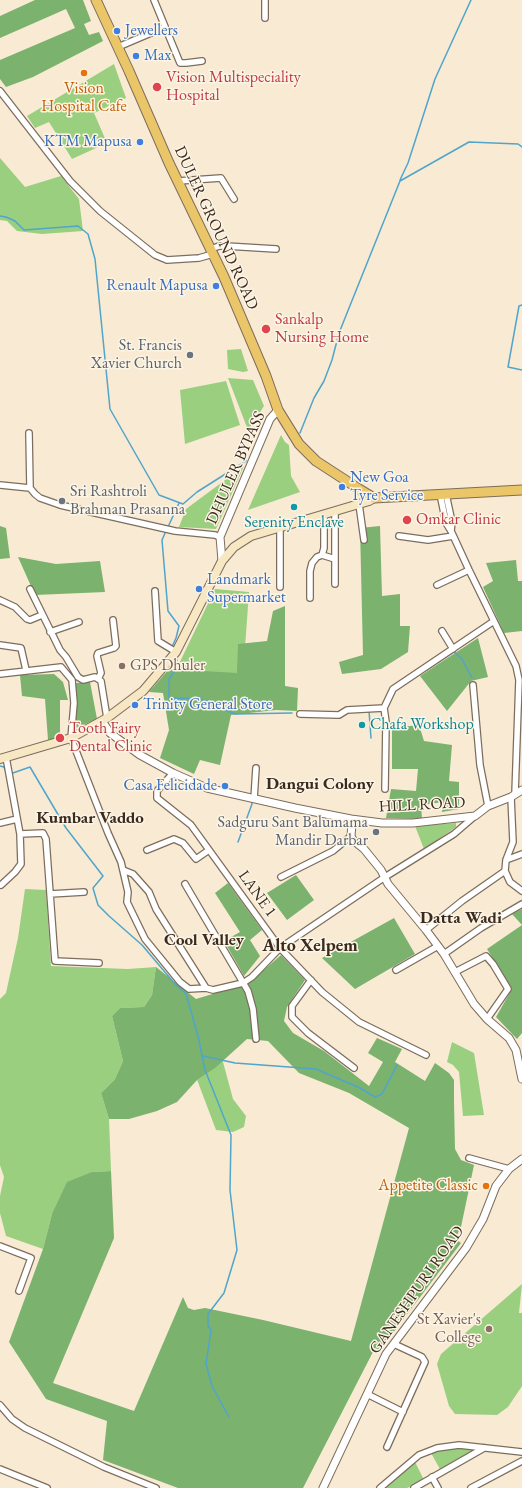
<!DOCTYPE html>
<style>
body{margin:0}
canvas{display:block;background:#f8ead3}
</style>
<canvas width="522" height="1488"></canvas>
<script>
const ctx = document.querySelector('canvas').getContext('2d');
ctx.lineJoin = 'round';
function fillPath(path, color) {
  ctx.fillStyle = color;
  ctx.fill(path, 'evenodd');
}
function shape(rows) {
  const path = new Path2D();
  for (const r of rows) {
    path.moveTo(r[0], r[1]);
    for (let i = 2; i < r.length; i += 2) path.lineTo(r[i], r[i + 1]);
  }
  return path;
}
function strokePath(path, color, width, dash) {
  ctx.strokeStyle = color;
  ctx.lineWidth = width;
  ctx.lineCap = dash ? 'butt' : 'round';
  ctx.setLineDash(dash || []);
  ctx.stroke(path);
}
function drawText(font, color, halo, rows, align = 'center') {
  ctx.font = font + ' "EB Garamond",serif';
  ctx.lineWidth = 3;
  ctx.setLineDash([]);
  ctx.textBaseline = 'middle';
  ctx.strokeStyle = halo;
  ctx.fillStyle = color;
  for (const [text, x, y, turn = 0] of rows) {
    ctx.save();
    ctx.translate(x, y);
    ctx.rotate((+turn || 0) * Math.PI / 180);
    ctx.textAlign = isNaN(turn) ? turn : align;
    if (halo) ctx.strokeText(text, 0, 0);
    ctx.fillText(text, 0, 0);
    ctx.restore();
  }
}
fillPath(shape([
 [114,64,126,98,94,113,107,143,72,159,49,122,35,128,27,116],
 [0,158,25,187,61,176,79,199,83,231,42,234,17,231,7,221,0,220],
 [241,349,248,371,243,372,228,369,227,350],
 [228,378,253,380,264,406,248,430],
 [226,381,240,425,185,444,180,390],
 [281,435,285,442,289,445,291,476,300,492,248,510],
 [244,466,216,529,179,527,186,509],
 [215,589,249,592,243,675,176,670],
 [456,823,456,827,424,849,415,826],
 [25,889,46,890,51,966,128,969,156,967,152,995,144,1007,120,1008,112,1016,123,1061,115,1079,101,1093,109,1119,111,1171,92,1172,52,1214,43,1249,6,1236,0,1213,0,1196,4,1177,0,1165,0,999,6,993,18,938],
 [452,1042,474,1053,484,1115,463,1116,459,1072,453,1065,447,1062],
 [210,1044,223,1062,233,1099,246,1116,244,1127,233,1132,216,1130,190,1061],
 [522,1284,519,1313,522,1313,522,1386,508,1407,497,1415,455,1414,449,1406,437,1364,441,1354],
 [447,1449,478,1449,441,1471,431,1453],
 [415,1462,424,1480,407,1488,383,1488]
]), '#9acf80');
fillPath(shape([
 [35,0,83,0,91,21,84,24,89,35,99,32,103,41,33,77,6,87,0,79,0,60,75,28,66,9,0,38,0,16],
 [0,526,6,528,10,558,0,559],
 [380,526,382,596,400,594,400,626,410,626,408,652,381,669,342,674,339,662,363,655,360,528],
 [18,557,56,564,100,561,105,592,35,595],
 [516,560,518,581,522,581,522,631,504,633,483,587,493,581,486,563],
 [285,606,285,686,298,688,297,711,276,710,231,715,220,765,200,760,194,774,160,758,169,730,163,693,149,692,169,669,237,673,238,644,267,641,273,611],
 [478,638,488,677,471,681,447,711,420,676],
 [54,674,63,682,68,700,60,700,60,737,48,740,45,699,22,696,20,675],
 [90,682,97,719,76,728,76,683],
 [419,725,424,741,452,745,449,781,459,782,459,809,442,812,443,802,421,805,422,819,386,818,391,789,416,791,418,769,392,769,392,728],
 [296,875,314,900,287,920,267,893],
 [228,883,262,930,250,940,260,956,244,976,224,941,240,932,215,893],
 [522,909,522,1033,517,1039,496,1017,512,989,487,949,522,925,512,914],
 [394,918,415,954,355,989,322,958],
 [281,955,305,980,287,1007,284,1021,293,1033,324,1051,369,1086,383,1062,368,1053,377,1038,402,1049,395,1062,425,1081,435,1063,449,1073,454,1080,454,1102,455,1149,461,1160,474,1165,461,1227,455,1239,461,1243,380,1350,375,1348,303,1488,178,1488,103,1460,107,1421,46,1399,9,1342,43,1249,52,1214,67,1182,92,1172,111,1171,114,1238,53,1383,134,1411,183,1297,188,1308,194,1310,205,1308,263,1320,351,1341,409,1128,349,1093,299,1073,268,1041,247,1039,215,1068,198,1079,177,1102,157,1111,129,1119,109,1119,101,1093,115,1079,123,1061,112,1016,120,1008,144,1007,152,995,156,967,196,999,249,983]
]), '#7bb26e');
strokePath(shape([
 [400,180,408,163,435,79,471,0],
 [0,216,6,217,15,221,24,230,78,226,88,234,95,259,110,409,159,495,183,504,197,492,246,461],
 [522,305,519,306,508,367,522,370],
 [300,433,314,398,324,381,332,360,339,333,400,181,469,142,518,144,522,147],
 [168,527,179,503],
 [166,531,162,540,168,611,179,626,176,638,172,647],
 [175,658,177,660,176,669,169,679,169,698,201,699,235,714,292,713],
 [427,670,454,652,462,659,472,678],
 [369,711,371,738],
 [0,766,4,767,6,772],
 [10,774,30,767,66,828,103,876,93,888,98,905,109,916,142,945,175,984,186,994,198,1036,205,1070,231,1135,230,1190,237,1250,224,1293,208,1314,208,1326,211,1330,206,1364,212,1386,229,1417],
 [238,842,252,804,252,800],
 [203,1056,235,1063,316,1069,360,1088,375,1097,382,1094,397,1065]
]), '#50a5cc', 1.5);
const minor = shape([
 [154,0,180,63,186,63,202,61],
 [265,18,265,0],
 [118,47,165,27],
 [0,91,70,181,100,211,155,255,167,260,199,258,213,254],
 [178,181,221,178,234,199],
 [211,249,219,246,226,246,276,249],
 [29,433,30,488],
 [0,485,30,488,35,494,40,498,60,505,175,531,215,535,220,537],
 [440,494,446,523,451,531,469,570,516,666,519,680,515,794],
 [446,494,452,522,451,531],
 [359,504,364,540],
 [280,528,280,587],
 [399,536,428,540,453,536],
 [322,555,335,559,335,584],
 [335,559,335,511],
 [437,585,469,570],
 [30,589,60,650,66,657,78,677,83,680,95,677,101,681,107,718],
 [155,591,158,641,176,652],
 [310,598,310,571,312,563,317,557,322,555,324,548,324,514],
 [0,600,15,607,27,619,30,620,42,615],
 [442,631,453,649],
 [50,632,79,622],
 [0,645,21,648,26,670],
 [0,674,61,667,72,680,74,703,71,738,108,833,121,862,128,892,127,902,145,939,180,982,189,989,206,988,213,990,243,983,252,977,280,948,385,877,454,834,475,816],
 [98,679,101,673,97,656,98,653,114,648,116,646,113,620],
 [473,685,480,765,488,806],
 [300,714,339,715,347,710,384,708],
 [173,773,157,791,157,798,191,825,280,948,322,992,359,1022,426,1055],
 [385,789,386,722,384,708,393,689,494,621],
 [511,797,513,842,506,860,505,871,510,882,522,891],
 [254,799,256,768],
 [0,823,17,819],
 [20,834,43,833,46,839,55,961,99,963],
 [147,850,174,839,183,843,196,859,209,850],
 [506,860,522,854],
 [123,870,133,874,149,892,156,909,206,988],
 [281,877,333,851,351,836],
 [185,884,248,991,253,1009,256,1039],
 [1,885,15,872,21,864,20,834,6,757],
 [50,894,84,892],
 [426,930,462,901,505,871],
 [444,954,481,928,522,904],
 [396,970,438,946],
 [455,972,486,956,493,964,508,989,487,1019],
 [311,980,292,1006,292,1017,308,1033,354,1068],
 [469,1158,509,1169],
 [0,1246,31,1258,19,1291],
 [367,1394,403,1412],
 [0,1405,12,1419,25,1428,104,1467,156,1488],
 [387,1447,425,1362,422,1357,394,1344],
 [0,1469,47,1488],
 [432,1477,438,1488],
 [380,1488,419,1455,437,1448,459,1445,522,1452],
 [414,1488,484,1448],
 [471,1488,522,1461]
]);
const tertiary = shape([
 [222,561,220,537,270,419,278,410],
 [102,721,110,733,140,755,173,773,207,788,295,808,351,819,382,823,413,823,475,816,488,806,511,797,522,790],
 [351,819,352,824,351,836,353,840,364,849,381,870,388,884,426,930,444,954,474,1004,487,1019,509,1038,516,1050,522,1079],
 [323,1488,386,1354,466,1248,483,1219,496,1186,509,1169,522,1159]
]);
const secondary = shape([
 [0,759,71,738,107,718,143,691,176,652,222,561,234,547,251,536,369,501,374,498]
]);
const primary = shape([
 [96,0,129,71,169,163,224,277,266,376,278,410,299,444,316,461,359,489,374,498,522,490]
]);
strokePath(minor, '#7d6d5d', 8);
strokePath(tertiary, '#7d6d5d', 9);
strokePath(secondary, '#7d6d5d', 10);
strokePath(primary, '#7d6d5d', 11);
strokePath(minor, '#fff', 5.5);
strokePath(tertiary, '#fff', 7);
strokePath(secondary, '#f7e8c3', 8);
strokePath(primary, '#ebc669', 9);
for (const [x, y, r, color] of [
 [117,31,4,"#3f7fe0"],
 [136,56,4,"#3f7fe0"],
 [84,73,4,"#e8710a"],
 [157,87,5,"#e0444e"],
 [140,142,4,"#3f7fe0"],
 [216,286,4,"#3f7fe0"],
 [266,329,5,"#e0444e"],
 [190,355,4,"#6b7280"],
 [342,487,4,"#3f7fe0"],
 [62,501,4,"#6b7280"],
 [294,507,4,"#0f9aa8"],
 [407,520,5,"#e0444e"],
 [199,589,4,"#3f7fe0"],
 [122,666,4,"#8d6e63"],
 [135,705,4,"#3f7fe0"],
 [362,725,4,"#0f9aa8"],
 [60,738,5,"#e0444e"],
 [225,786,4,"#3f7fe0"],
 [376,832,4,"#6b7280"],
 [486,1186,4,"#e8710a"],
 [489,1329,4,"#8d6e63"]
]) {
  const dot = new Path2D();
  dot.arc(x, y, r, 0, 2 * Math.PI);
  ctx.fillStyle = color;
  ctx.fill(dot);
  strokePath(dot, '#fcf5e5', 1.5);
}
drawText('16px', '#366cbe', '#fcf5e5', [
 ["Jewellers",125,31],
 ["Max",144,56],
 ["KTM Mapusa",132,142,"right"],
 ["Renault Mapusa",208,286,"right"],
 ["New Goa",350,478],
 ["Tyre Service",350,496],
 ["Landmark",207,580],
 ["Supermarket",207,598],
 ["Trinity General Store",143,705],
 ["Casa Felicidade",217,786,"right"]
], 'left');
drawText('16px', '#be3a42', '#fcf5e5', [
 ["Vision Multispeciality",166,78],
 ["Hospital",166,96],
 ["Sankalp",275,320],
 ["Nursing Home",275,338],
 ["Omkar Clinic",416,520],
 ["Tooth Fairy",69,729],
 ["Dental Clinic",69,747]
], 'left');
drawText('16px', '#c56008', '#fcf5e5', [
 ["Vision",84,89],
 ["Hospital Cafe",84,107],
 ["Appetite Classic",478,1186,"right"]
]);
drawText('16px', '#3b2a1e', '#fcf5e5', [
 ["DULER GROUND ROAD",216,228,65],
 ["DHULER BYPASS",236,468,-66],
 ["HILL ROAD",422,805,-3],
 ["LANE 1",257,894,54],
 ["GANESHPURI ROAD",417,1290,-55]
]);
drawText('16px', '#5b616d', '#fcf5e5', [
 ["St. Francis",182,346],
 ["Xavier Church",182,364],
 ["Sri Rashtroli",70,492,"left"],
 ["Brahman Prasanna",70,510,"left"],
 ["Sadguru Sant Balumama",368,823],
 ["Mandir Darbar",368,841]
], 'right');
drawText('16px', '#0d838f', '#fcf5e5', [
 ["Serenity Enclave",294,523],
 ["Chafa Workshop",370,725,"left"]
]);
drawText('16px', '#785e54', '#fcf5e5', [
 ["GPS Dhuler",130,666],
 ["St Xavier's",481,1320,"right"],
 ["College",481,1338,"right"]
], 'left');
drawText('bold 17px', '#3b2a1e', '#fcf5e5', [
 ["Dangui Colony",320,784],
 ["Kumbar Vaddo",90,818],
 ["Datta Wadi",461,918],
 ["Cool Valley",204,940]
]);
drawText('bold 18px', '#3b2a1e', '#fcf5e5', [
 ["Alto Xelpem",310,946]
]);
</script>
